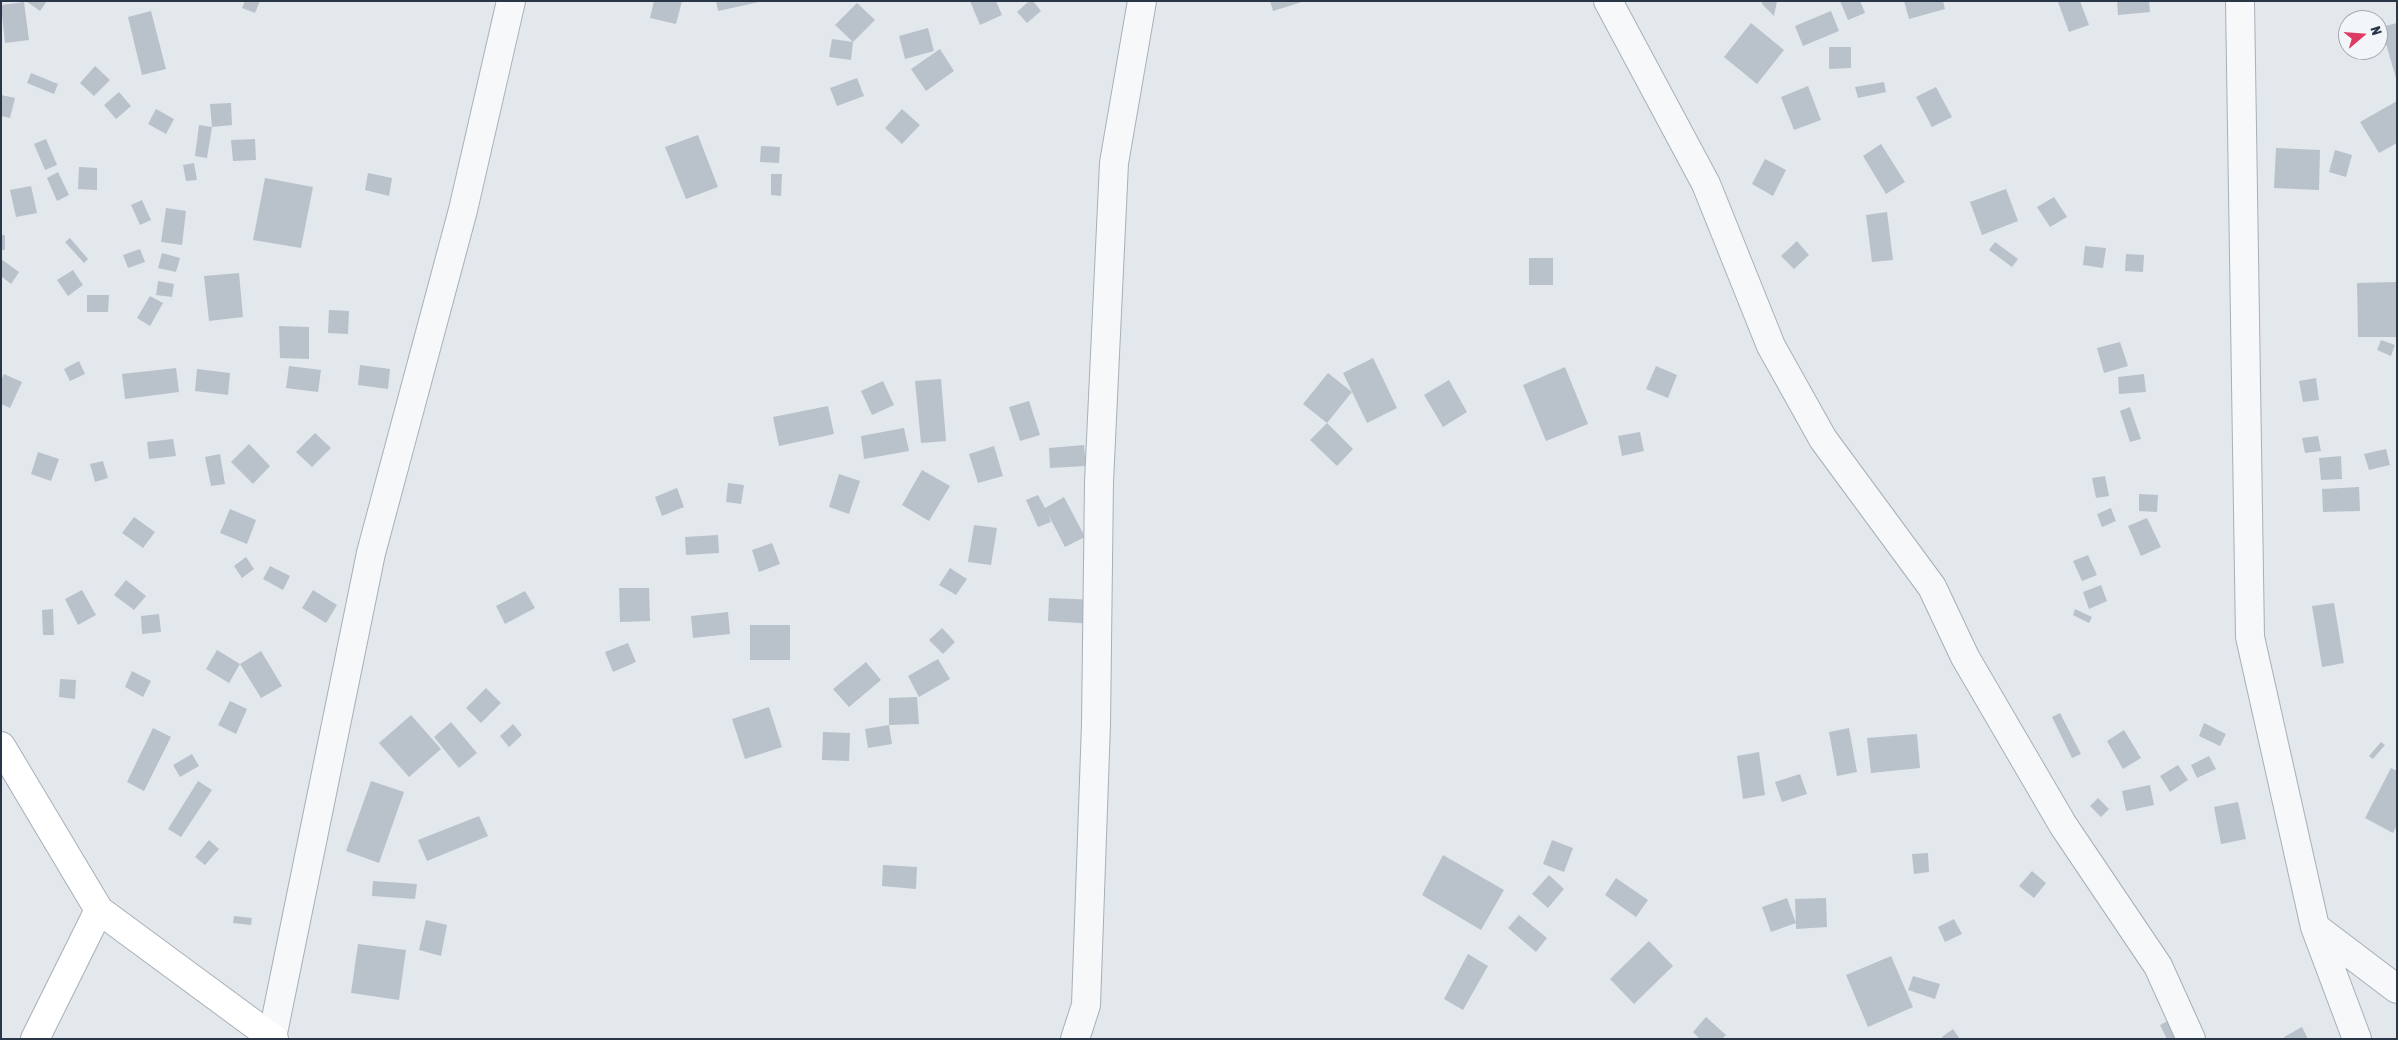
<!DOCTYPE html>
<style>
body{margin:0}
#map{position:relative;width:2398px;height:1040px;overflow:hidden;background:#e3e8ed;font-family:"Asap Condensed",sans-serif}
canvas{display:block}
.frame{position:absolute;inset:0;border:2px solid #283647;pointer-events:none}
.north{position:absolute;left:2338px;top:10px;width:50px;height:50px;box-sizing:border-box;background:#f3f6f9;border:1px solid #a2a9b2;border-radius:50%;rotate:72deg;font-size:14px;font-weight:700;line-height:20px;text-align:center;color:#283647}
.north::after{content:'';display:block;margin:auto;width:18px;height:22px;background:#de3b63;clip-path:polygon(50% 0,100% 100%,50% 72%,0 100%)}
</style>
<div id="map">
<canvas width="2398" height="1040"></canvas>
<div class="frame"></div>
<div class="north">N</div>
</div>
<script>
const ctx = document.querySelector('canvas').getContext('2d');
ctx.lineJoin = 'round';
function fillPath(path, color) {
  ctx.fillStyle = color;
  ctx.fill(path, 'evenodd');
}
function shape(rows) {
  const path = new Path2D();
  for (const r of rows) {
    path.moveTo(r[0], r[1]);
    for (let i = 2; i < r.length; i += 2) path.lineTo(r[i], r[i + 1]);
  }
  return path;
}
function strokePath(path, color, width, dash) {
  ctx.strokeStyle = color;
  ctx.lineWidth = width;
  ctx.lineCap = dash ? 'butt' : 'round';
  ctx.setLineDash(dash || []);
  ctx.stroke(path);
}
fillPath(shape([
 [26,1,47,1,40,11],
 [245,1,260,1,255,13,242,8],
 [654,1,682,1,676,24,650,18],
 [716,1,759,1,759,2,718,11],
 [970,1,996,1,1002,15,980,25],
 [1029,1,1033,1,1041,11,1027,23,1017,12],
 [1270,1,1302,1,1302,2,1273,11],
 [1762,1,1777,1,1774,16,1762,4],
 [1840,1,1860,1,1865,13,1848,20],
 [1904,1,1943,1,1945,9,1909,19],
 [2080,1,2089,25,2069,32,2058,2],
 [2117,1,2149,1,2150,12,2118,15],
 [24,2,29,40,5,43,1,5],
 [857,3,875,20,853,42,835,25],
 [151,11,166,69,142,75,128,17],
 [1831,11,1839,31,1803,46,1795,26],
 [1751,23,1784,50,1757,84,1724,57],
 [2397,23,2397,78,2396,78,2381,27],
 [928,28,934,51,905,59,899,36],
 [832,39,853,42,851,60,829,57],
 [1829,47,1851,47,1851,68,1829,69],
 [940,49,954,71,926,91,911,69],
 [95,66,110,80,94,96,80,83],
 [31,73,58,84,54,94,27,83],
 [857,78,864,96,837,106,830,88],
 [1884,82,1886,92,1858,98,1855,87],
 [1808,86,1821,120,1794,130,1781,97],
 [1936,87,1952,117,1932,127,1916,97],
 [119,92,131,106,116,119,104,105],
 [1,95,15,98,10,118,1,116],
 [2397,101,2397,143,2379,153,2360,122],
 [231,103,232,125,212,127,210,104],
 [156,109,174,119,166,134,148,124],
 [902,109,920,125,902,144,885,128],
 [199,125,212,127,207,158,195,156],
 [698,135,718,187,686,199,665,147],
 [46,139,57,165,45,170,34,144],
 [255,139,256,160,233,161,231,140],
 [1881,144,1905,182,1886,194,1863,156],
 [761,146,780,147,779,163,760,162],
 [2276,148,2320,150,2319,190,2274,188],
 [2335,150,2352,155,2346,177,2329,172],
 [1765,159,1786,170,1773,196,1752,184],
 [194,163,197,180,186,181,183,165],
 [79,167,97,168,97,190,78,189],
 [58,172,69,195,57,201,47,178],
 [368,173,392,178,389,196,365,190],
 [771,174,782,174,781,196,771,195],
 [265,178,313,187,301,248,253,240],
 [31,186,37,213,16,217,10,190],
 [2006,189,2018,221,1982,235,1970,202],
 [2054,197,2067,217,2050,227,2037,207],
 [142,200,151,220,140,225,131,205],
 [166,208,186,211,182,245,161,242],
 [1887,212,1893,260,1872,262,1866,215],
 [1,235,5,235,5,250,1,250],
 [70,238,88,259,84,263,65,242],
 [1797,241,1809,255,1794,269,1781,256],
 [1995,242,2018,259,2012,267,1989,250],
 [2085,246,2106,248,2103,268,2083,265],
 [140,249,145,262,128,268,123,255],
 [162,253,180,258,176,272,158,268],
 [2126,254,2144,255,2143,272,2125,271],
 [1529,258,1553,258,1553,285,1529,285],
 [1,259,19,272,11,284,1,276],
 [73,270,83,285,68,296,57,280],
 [239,273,243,317,209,321,204,276],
 [158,281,174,284,172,297,156,295],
 [2396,282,2397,337,2358,337,2357,283],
 [87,295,109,295,108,312,87,312],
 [150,296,163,303,150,326,137,318],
 [329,310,349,311,348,334,328,333],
 [279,326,309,327,309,359,280,358],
 [2381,340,2395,345,2391,356,2377,350],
 [2120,342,2128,366,2104,373,2097,348],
 [1373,358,1397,408,1367,423,1343,373],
 [79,361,85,374,70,381,64,369],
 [360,365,390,369,388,389,358,385],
 [289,366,321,370,318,392,286,388],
 [1656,366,1677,375,1668,398,1646,389],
 [1565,367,1588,424,1546,441,1523,385],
 [176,368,179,392,125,399,122,374],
 [197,369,230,373,228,395,195,391],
 [1328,373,1352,392,1327,423,1303,404],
 [4,374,22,382,10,408,1,404,1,380],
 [2144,374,2146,392,2119,394,2118,377],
 [2316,378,2319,400,2303,402,2299,381],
 [941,379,946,441,921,443,915,381],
 [1449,380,1467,412,1443,427,1424,395],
 [883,381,894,405,872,415,861,391],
 [1029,401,1040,435,1020,441,1009,407],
 [828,406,834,434,779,446,773,417],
 [2130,407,2141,439,2130,442,2120,411],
 [1327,423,1353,449,1337,466,1310,440],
 [904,428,909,451,864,459,861,436],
 [1640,432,1644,451,1622,456,1618,436],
 [315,433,331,448,312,467,296,452],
 [2318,436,2321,451,2305,453,2302,438],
 [173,439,176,456,149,459,147,442],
 [249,444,270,466,253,484,231,462],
 [1084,445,1086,466,1050,468,1049,448],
 [994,446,1003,476,978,483,969,454],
 [2386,449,2390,465,2369,470,2364,454],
 [38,452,59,459,51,481,31,474],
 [220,454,225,484,211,486,205,457],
 [2341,456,2342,479,2321,480,2319,458],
 [103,461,108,478,95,482,90,464],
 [922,470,950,486,929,521,902,505],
 [839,474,860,481,849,514,829,507],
 [2105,476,2109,496,2096,498,2092,478],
 [728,483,744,485,741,504,726,502],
 [2359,487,2360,511,2323,512,2322,489],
 [677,488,684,507,662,516,655,497],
 [2139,494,2158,495,2157,512,2139,511],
 [1038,495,1045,508,1064,497,1085,537,1065,547,1048,514,1051,522,1038,527,1026,500],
 [2111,508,2116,521,2102,527,2097,514],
 [230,509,256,520,247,544,220,533],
 [134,517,155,532,143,548,122,533],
 [2147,518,2161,547,2141,556,2128,526],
 [974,525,997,528,991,565,968,562],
 [718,535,719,553,686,555,685,537],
 [772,543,780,564,759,572,752,550],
 [2088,555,2097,575,2082,581,2073,561],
 [246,557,254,569,242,578,234,566],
 [270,566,290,576,283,590,263,579],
 [950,568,967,579,956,595,939,585],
 [126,580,146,596,134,610,114,595],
 [2101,585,2107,601,2089,609,2083,592],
 [619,588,649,588,650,621,620,622],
 [82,590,96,615,78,625,65,599],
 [313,590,337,605,326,623,302,608],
 [525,591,535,608,505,624,496,606],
 [1049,598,1097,600,1096,624,1048,621],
 [2334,603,2344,663,2322,667,2312,606],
 [53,609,54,635,43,635,42,610],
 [2075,609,2092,617,2089,623,2073,615],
 [728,612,730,634,693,638,691,616],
 [159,614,161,632,142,634,141,616],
 [750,625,790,625,790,660,750,660],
 [942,628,955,642,943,654,929,640],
 [628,643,636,662,613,672,605,652],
 [217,650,240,664,229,683,206,669],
 [261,651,282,686,261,698,240,664],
 [938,659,950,679,919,697,908,676],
 [866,662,881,680,849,707,833,689],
 [132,671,151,681,143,697,125,687],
 [60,679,76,680,75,699,59,697],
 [486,688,501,703,481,723,466,708],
 [917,697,919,724,889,725,889,698],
 [230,701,247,709,236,734,218,725],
 [769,707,782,747,745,759,732,719],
 [2060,713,2081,754,2072,758,2052,717],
 [411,715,441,749,409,777,379,743],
 [451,722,477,753,459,768,434,737],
 [2204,723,2226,734,2220,746,2199,736],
 [513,724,522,735,509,747,500,736],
 [889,725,892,744,868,748,865,729],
 [153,728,171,737,144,791,127,782],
 [1849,728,1857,772,1837,776,1829,732],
 [2124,730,2141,758,2123,769,2107,741],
 [823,732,850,733,849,761,822,760],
 [1917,734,1920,768,1871,773,1867,738],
 [2381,742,2385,745,2373,759,2369,756],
 [1759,752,1765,795,1743,799,1737,756],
 [192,754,199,766,180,777,173,765],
 [2209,756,2216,769,2197,778,2191,765],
 [2178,765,2188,780,2170,792,2160,776],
 [2391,768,2397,771,2397,825,2393,833,2365,818],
 [1800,774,1807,794,1782,802,1775,782],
 [198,781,212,790,181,837,168,829],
 [371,781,404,792,379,863,346,851],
 [2150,785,2154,805,2126,811,2122,791],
 [2098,798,2109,809,2101,817,2090,806],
 [2238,802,2246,839,2221,844,2214,807],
 [479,816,488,836,427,861,418,840],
 [209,840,219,849,205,865,195,857],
 [1552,840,1573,848,1564,872,1543,864],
 [1928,853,1929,872,1914,874,1912,854],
 [1443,855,1504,890,1481,930,1422,895],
 [883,865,917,867,916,889,882,886],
 [2032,871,2046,883,2034,898,2019,886],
 [1549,875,1564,889,1548,908,1532,894],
 [1616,878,1648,900,1636,917,1605,895],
 [373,881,417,884,415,899,372,896],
 [1787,898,1796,923,1771,932,1762,907],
 [1826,898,1827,927,1796,929,1795,899],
 [1519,915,1547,938,1536,952,1508,928],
 [234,916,252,918,251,925,233,923],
 [1954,919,1962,934,1945,942,1938,927],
 [426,920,447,925,441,956,419,950],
 [1649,941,1673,966,1634,1004,1610,979],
 [358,944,406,950,399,1000,351,993],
 [1468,954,1488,966,1463,1010,1444,999],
 [1891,956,1913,1007,1868,1027,1846,975],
 [1913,976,1940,984,1935,999,1908,990],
 [1706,1017,1726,1035,1722,1039,1700,1039,1693,1032],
 [2173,1018,2183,1039,2167,1039,2160,1025],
 [2302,1027,2308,1039,2284,1039,2284,1037],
 [1953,1029,1960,1039,1943,1039,1942,1037]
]), '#b9c1cb');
const minor = shape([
 [1608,1,1706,184,1771,346,1823,439,1932,587,1965,657,2063,825,2158,966,2191,1039],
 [2240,1,2250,637,2315,927,2357,1039],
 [2315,927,2397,989],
 [272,1038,371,553,463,210,511,1],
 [1075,1039,1086,1005,1096,724,1099,482,1114,163,1142,1]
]);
const secondary = shape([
 [1,746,99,910,274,1039],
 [35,1039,99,910]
]);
strokePath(minor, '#a7afb8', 30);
strokePath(secondary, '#a7afb8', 30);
strokePath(minor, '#f6f8fa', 28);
strokePath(secondary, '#fff', 28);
</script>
